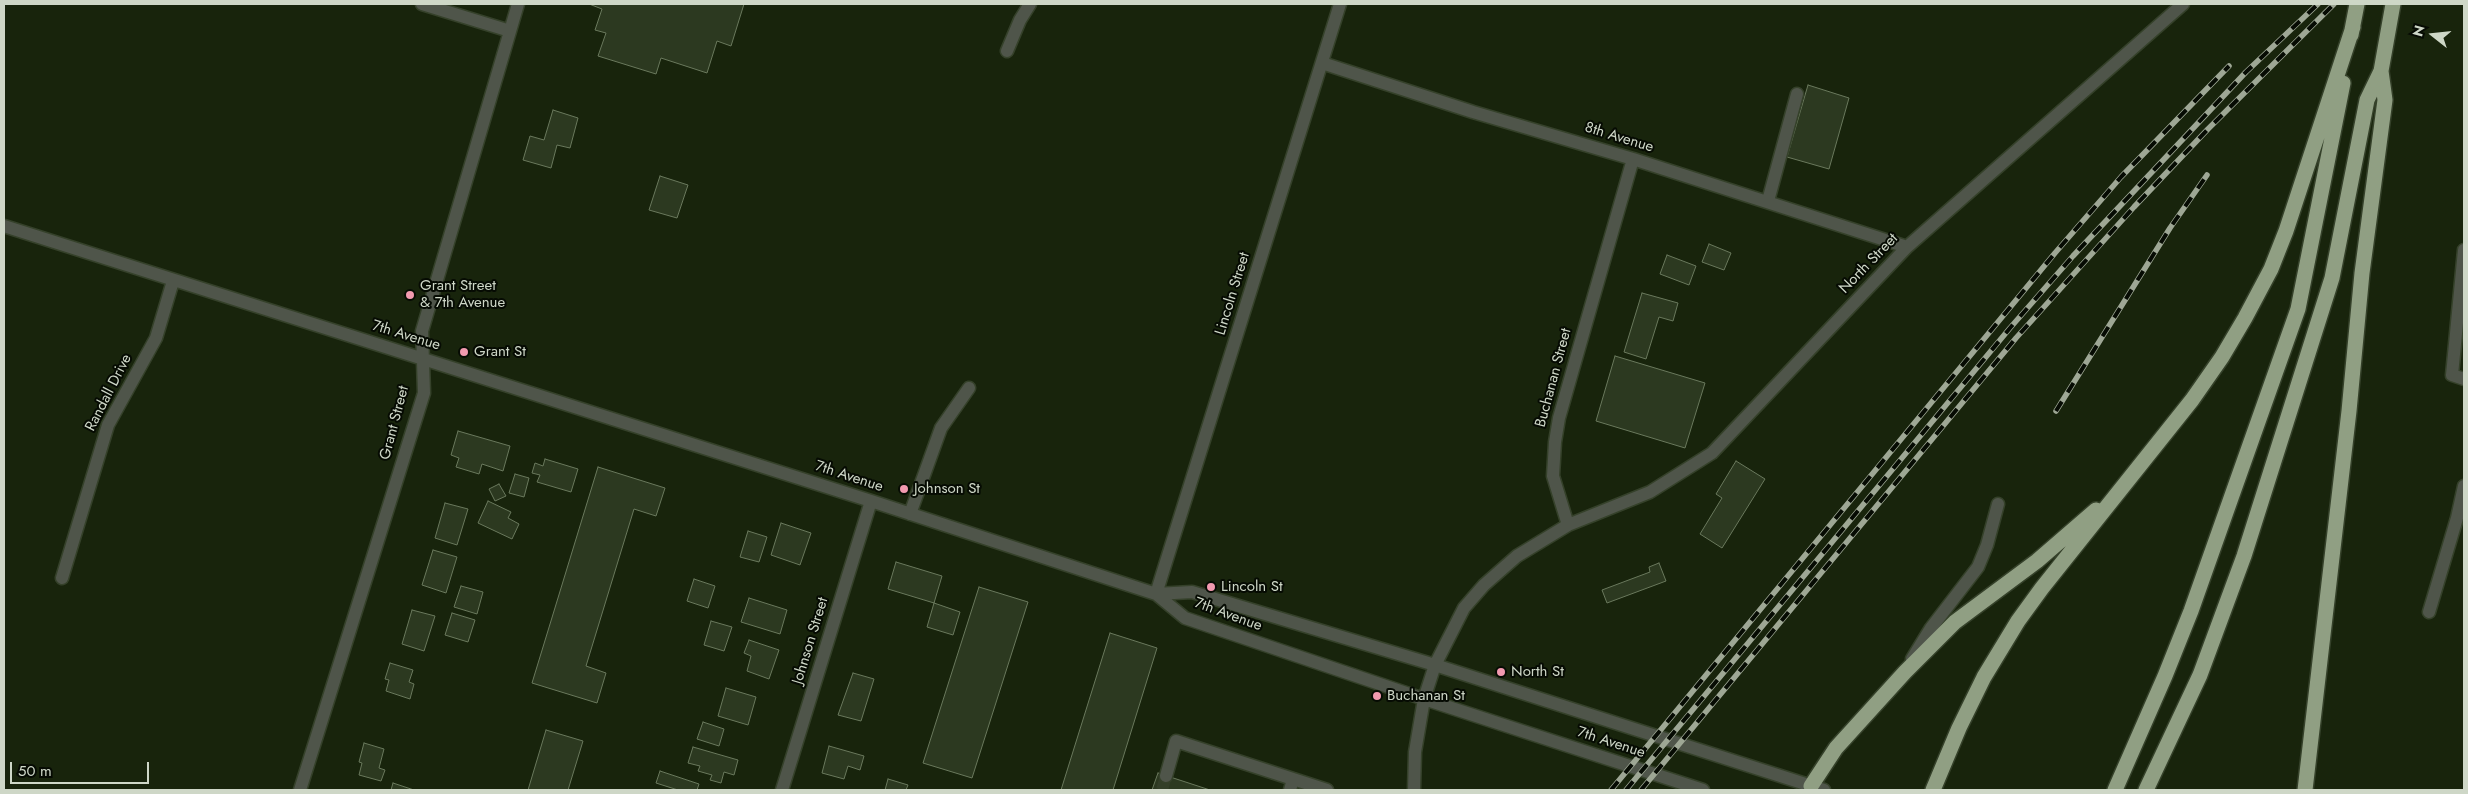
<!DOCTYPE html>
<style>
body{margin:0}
#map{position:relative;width:2468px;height:794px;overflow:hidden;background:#18240c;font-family:Jost,sans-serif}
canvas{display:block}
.frame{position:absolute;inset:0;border:5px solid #ced7c7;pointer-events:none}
.north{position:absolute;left:2408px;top:10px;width:50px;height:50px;-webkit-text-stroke:4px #060b03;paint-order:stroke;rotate:286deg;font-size:14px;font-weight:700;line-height:20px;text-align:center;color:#ced7c7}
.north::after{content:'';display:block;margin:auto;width:18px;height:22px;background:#ced7c7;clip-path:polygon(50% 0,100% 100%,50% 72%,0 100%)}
.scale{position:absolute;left:10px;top:762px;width:139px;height:22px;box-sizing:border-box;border:2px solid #ced7c7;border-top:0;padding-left:6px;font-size:15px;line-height:18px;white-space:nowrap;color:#ced7c7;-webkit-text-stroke:4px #060b03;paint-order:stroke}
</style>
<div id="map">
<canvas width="2468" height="794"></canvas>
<div class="frame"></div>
<div class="north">N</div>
<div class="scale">50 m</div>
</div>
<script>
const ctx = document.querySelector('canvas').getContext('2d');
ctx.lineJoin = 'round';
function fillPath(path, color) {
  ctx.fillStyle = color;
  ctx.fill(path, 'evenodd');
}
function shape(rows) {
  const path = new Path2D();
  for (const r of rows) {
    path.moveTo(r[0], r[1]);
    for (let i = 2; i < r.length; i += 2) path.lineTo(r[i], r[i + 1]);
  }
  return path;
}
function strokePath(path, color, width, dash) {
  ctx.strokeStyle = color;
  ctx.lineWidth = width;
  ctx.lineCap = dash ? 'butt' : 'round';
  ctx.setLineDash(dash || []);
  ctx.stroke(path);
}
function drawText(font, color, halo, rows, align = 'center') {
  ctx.font = font + ' Jost,sans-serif';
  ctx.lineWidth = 4;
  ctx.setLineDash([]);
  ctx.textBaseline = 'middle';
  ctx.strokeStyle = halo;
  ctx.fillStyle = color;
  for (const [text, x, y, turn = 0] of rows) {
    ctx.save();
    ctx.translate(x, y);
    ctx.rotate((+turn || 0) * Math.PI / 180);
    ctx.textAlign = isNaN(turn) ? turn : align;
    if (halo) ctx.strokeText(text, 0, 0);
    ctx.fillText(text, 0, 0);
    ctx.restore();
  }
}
const building = shape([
 [589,4,744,4,731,46,717,41,707,73,661,58,656,74,598,56,606,33,595,30,602,9,589,4],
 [1808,85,1849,98,1829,169,1787,157,1808,85],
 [553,110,578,118,570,148,557,145,551,168,523,160,530,136,544,140,553,110],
 [660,176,688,185,677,218,649,210,660,176],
 [1709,244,1731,253,1724,270,1702,262,1709,244],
 [1667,255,1696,266,1689,285,1660,274,1667,255],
 [1642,293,1678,303,1673,321,1659,317,1646,359,1624,352,1642,293],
 [1615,356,1705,383,1685,448,1596,421,1615,356],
 [458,431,510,446,503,471,482,464,479,474,456,467,459,458,451,455,458,431],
 [545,459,578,469,571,492,537,482,540,475,532,473,535,463,543,466,545,459],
 [1736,461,1765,479,1722,548,1700,534,1722,498,1716,494,1736,461],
 [598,467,665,488,656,516,634,509,586,666,606,673,597,703,532,683,598,467],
 [515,474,529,478,524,497,509,493,515,474],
 [499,484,506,496,495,501,489,489,499,484],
 [488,501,511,512,508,518,519,524,512,539,478,523,488,501],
 [445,503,468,509,457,545,435,538,445,503],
 [781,523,811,533,800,565,771,555,781,523],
 [748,531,767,537,759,562,740,557,748,531],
 [433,550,457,557,446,593,422,585,433,550],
 [896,562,942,576,934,603,888,589,896,562],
 [1659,563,1666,581,1607,603,1602,590,1650,572,1649,567,1659,563],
 [694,579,715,586,708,608,687,601,694,579],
 [461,586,483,592,477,614,454,607,461,586],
 [979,587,1028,602,972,778,923,763,979,587],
 [749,598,787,610,780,634,741,622,749,598],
 [934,603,960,612,953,635,927,627,934,603],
 [412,610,435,616,424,651,402,644,412,610],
 [452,613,475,620,468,642,445,635,452,613],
 [711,621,732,627,724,651,704,645,711,621],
 [1110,633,1157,648,1113,790,1061,790,1110,633],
 [749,640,779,650,769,679,747,671,751,656,744,653,749,640],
 [390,663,413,670,409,682,414,684,410,699,386,691,389,680,385,679,390,663],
 [853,673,874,679,861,721,838,715,853,673],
 [726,688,756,697,748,725,718,716,726,688],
 [703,722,724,729,719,746,697,739,703,722],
 [546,730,583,741,568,790,528,790,546,730],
 [364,743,384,749,379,768,385,770,381,781,359,775,362,763,359,762,364,743],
 [829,746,864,756,860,770,848,766,844,779,822,773,829,746],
 [693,747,738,760,734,775,724,772,721,783,710,780,712,775,698,771,700,766,688,763,693,747],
 [660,771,699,784,697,790,678,790,656,783,660,771],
 [1158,773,1210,790,1152,790,1158,773],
 [888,779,908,785,906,790,885,790,888,779],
 [393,783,414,790,391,790,393,783]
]);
fillPath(building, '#2c3920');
strokePath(building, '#6a795d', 1);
strokePath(shape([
 [1162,790,1166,776]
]), '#333f28', 12, [12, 6]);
const minor = shape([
 [422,4,510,31],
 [1007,51,1020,20,1030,4],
 [1322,63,1473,112,1633,159,1907,247],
 [1768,201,1797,94],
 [4,226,871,501,1156,594,1185,618,1424,699,1703,790],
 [2464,250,2452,375,2464,379],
 [910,514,941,428,969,388],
 [1568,525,1553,476,1555,442,1559,418,1633,159],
 [62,578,108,425,156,338,173,281],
 [1156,594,1192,592,1435,665,1824,790],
 [1156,594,1340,4],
 [2429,612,2457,518,2464,486],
 [1912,659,1931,628,1978,567,1987,545,1998,504],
 [1166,776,1176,741,1293,779],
 [300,790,424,393,422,331,518,4],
 [782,790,871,501],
 [1290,790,1293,779,1327,790],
 [1414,790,1415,752,1424,699,1435,665,1464,608,1484,585,1517,556,1568,525,1650,492,1712,453,1907,247,2183,4]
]);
const highway = shape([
 [2351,35,2357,4],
 [1811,786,1836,748,1905,672,1955,622,2037,561,2096,510],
 [1933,790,1959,728,1984,677,2018,621,2042,588,2192,400,2222,357,2245,318,2271,269,2286,231,2353,27],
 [2115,790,2165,676,2191,611,2298,309,2343,83],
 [2146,790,2200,675,2244,556,2332,278,2367,100,2381,71,2393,4],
 [2305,790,2349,411,2362,273,2385,100,2381,71]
]);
strokePath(minor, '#35412a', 15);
strokePath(highway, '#35412a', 18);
strokePath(minor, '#4f554a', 12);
strokePath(highway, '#909f83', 15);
const rail = shape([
 [2056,411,2170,228,2207,175],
 [1611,790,2055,253,2121,177,2229,66],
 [1626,790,2010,328,2073,256,2246,72,2318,4],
 [1641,790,2016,338,2134,207,2208,129,2334,4]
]);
strokePath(rail, '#9ea795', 5.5);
strokePath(rail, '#060b03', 4, [11]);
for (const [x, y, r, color] of [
 [410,295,5,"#f29aaf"],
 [464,352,5,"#f29aaf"],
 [904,489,5,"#f29aaf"],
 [1211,587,5,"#f29aaf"],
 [1501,672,5,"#f29aaf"],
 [1377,696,5,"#f29aaf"]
]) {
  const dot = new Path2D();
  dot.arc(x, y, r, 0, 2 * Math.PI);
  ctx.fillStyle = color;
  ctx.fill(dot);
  strokePath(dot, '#060b03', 2);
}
drawText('15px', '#ced7c7', '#060b03', [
 ["8th Avenue",1619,138,17],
 ["North Street",1869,264,-46],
 ["Lincoln Street",1233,294,-73],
 ["7th Avenue",406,336,17],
 ["Buchanan Street",1554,378,-75],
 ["Randall Drive",109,393,-63],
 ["Grant Street",395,423,-75],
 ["7th Avenue",849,477,18],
 ["7th Avenue",1228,615,20],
 ["Johnson Street",811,641,-73],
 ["7th Avenue",1611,743,18]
]);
drawText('15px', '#ced7c7', '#060b03', [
 ["Grant Street",420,286],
 ["& 7th Avenue",420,303],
 ["Grant St",474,352],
 ["Johnson St",914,489],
 ["Lincoln St",1221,587],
 ["North St",1511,672],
 ["Buchanan St",1387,696]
], 'left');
</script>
